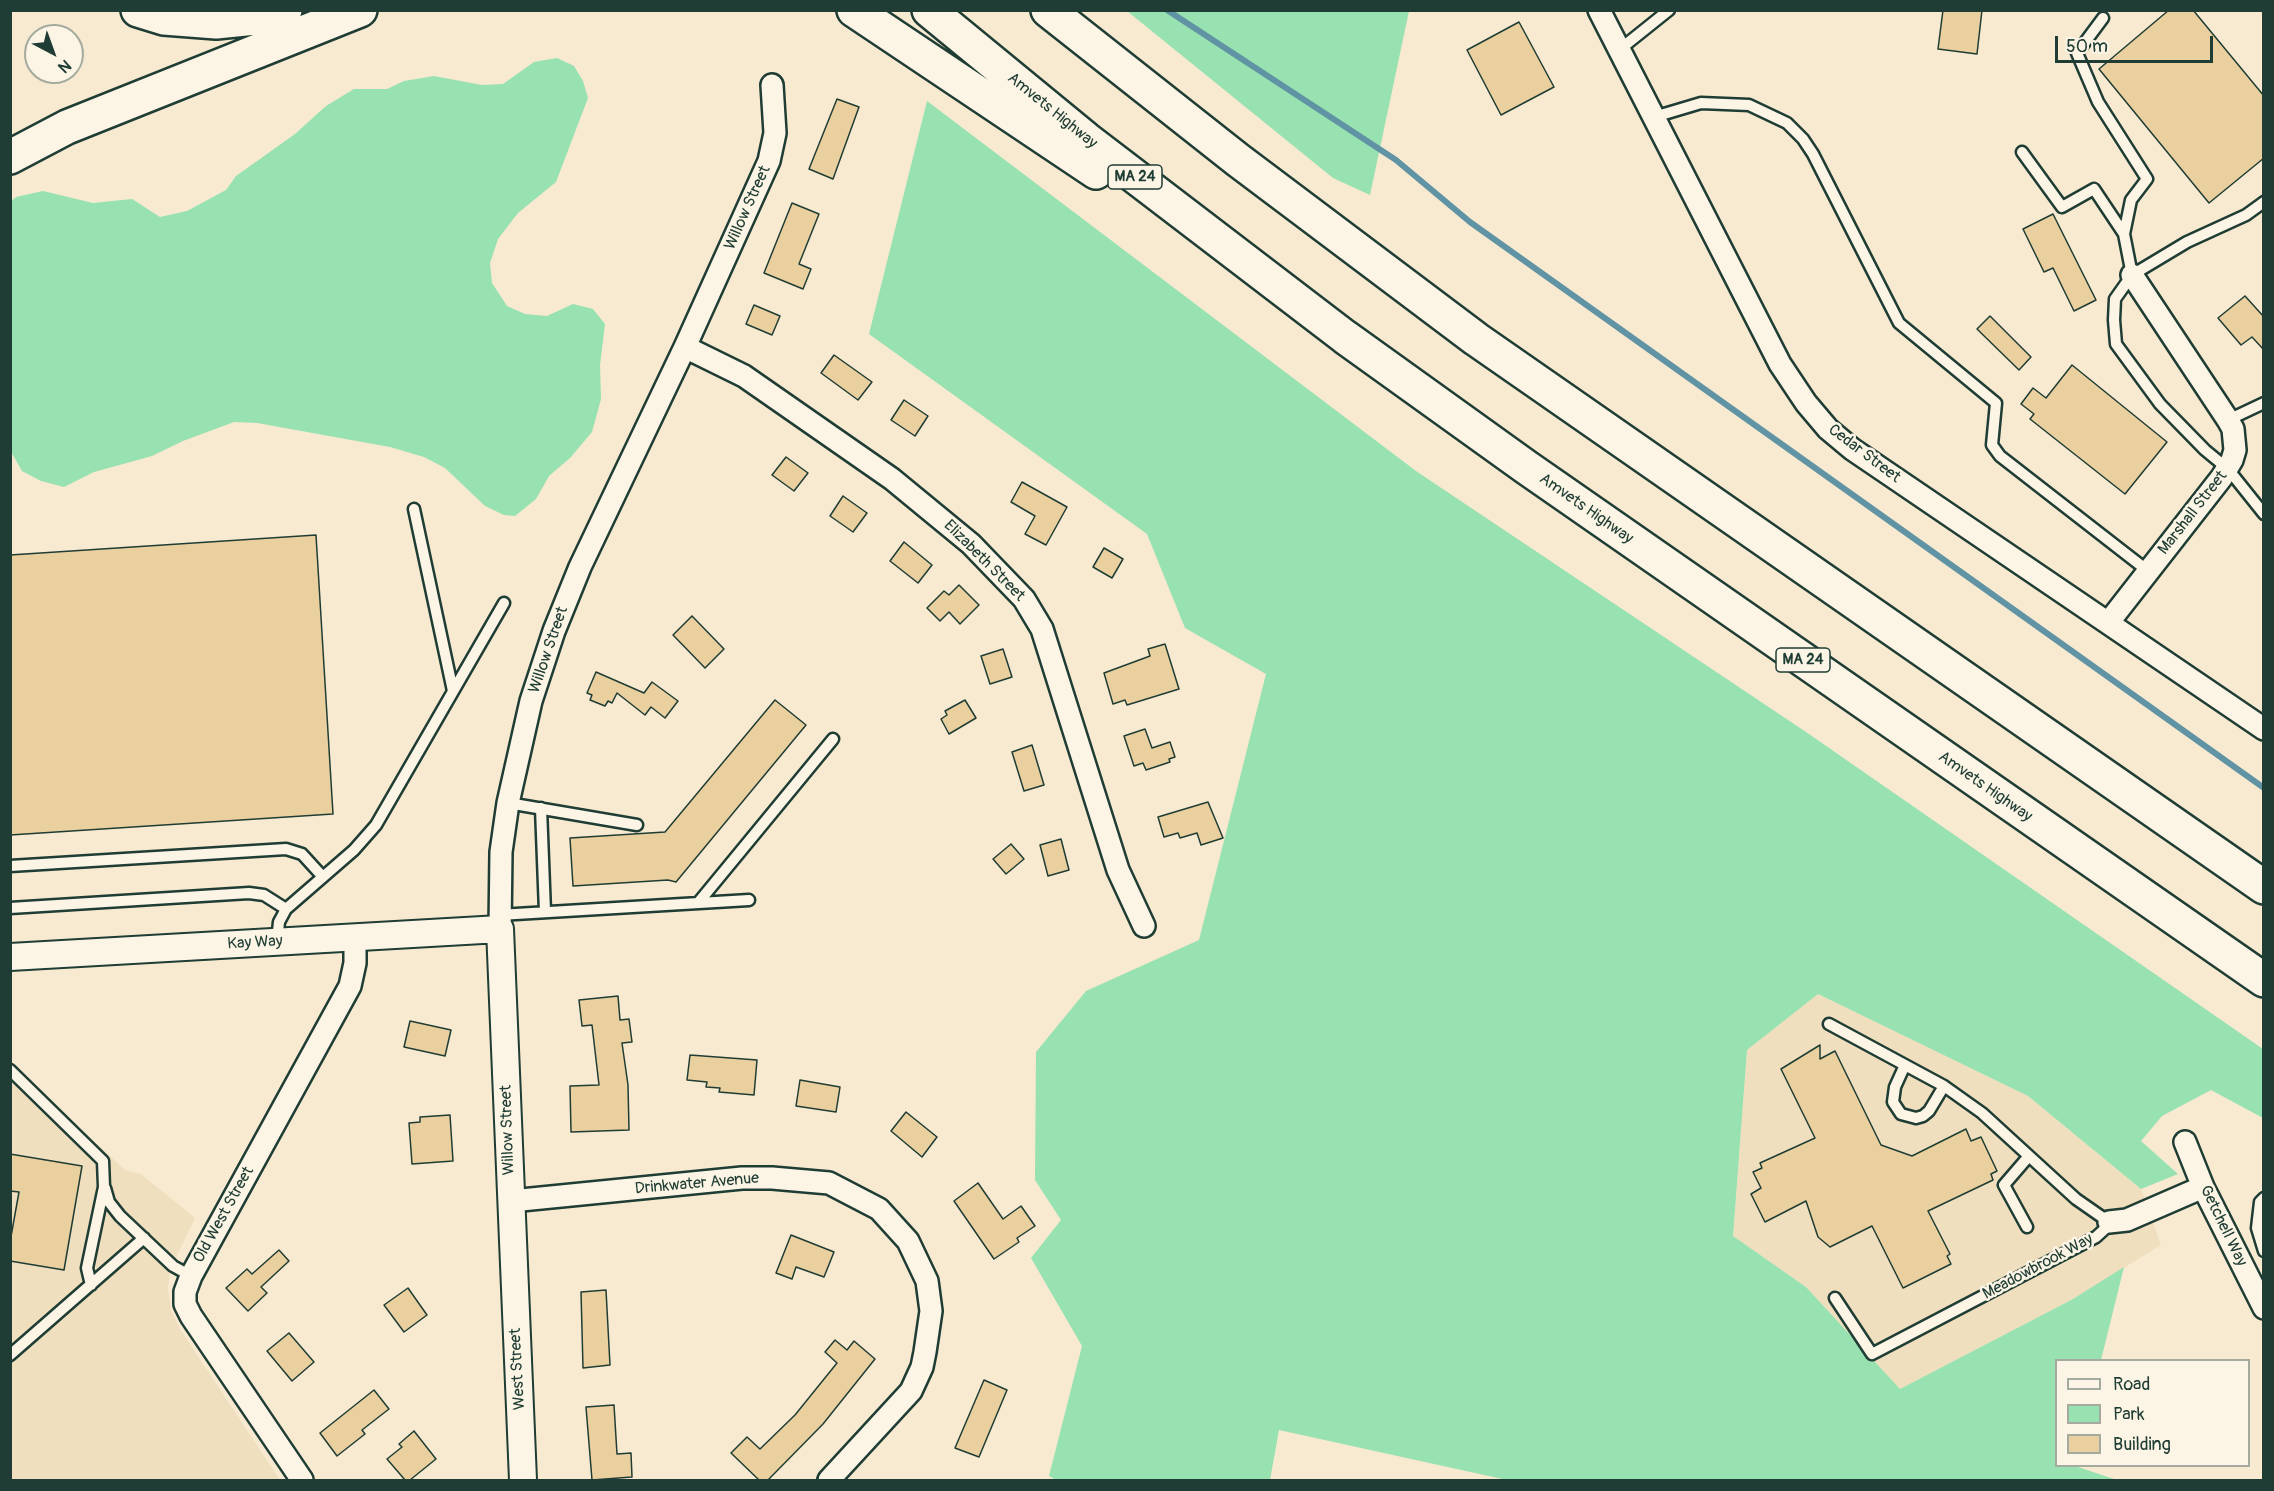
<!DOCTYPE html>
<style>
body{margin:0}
#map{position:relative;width:2274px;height:1491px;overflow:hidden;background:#f7ead0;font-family:Pangolin,sans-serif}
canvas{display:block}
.frame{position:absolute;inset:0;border:12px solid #1f3d34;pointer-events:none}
.legend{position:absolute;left:2055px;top:1359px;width:195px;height:108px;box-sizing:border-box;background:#fcf5e5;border:2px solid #a4ab9e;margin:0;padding:8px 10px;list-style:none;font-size:18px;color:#1f3d34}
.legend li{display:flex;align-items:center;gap:12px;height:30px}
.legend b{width:30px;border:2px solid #a4ab9e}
.north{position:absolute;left:24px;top:24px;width:60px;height:60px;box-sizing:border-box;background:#fcf5e5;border:2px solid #a4ab9e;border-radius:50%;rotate:139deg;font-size:16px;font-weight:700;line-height:24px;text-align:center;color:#1f3d34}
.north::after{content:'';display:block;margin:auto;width:21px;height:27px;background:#1f3d34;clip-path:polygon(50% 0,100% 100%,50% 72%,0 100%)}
.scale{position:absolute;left:2055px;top:36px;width:158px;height:27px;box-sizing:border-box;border:3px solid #1f3d34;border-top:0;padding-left:8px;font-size:18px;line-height:21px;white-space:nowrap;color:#1f3d34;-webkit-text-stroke:4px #fcf5e5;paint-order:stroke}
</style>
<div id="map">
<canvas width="2274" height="1491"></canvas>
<div class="frame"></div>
<ul class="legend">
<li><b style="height:8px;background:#fcf5e5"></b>Road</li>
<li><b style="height:16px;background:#98e1b1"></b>Park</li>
<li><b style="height:16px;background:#eacf9f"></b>Building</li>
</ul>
<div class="north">N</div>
<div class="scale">50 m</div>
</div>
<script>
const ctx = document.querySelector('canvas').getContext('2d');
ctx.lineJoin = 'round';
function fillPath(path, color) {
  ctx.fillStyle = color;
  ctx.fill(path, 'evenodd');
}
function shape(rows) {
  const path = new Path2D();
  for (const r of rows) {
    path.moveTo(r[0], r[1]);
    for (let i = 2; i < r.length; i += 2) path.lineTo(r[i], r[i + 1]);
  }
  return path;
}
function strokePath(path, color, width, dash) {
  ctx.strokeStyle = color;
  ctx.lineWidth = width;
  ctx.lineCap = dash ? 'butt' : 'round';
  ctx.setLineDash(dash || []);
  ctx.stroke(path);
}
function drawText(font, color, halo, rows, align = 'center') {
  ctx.font = font + ' Pangolin,sans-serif';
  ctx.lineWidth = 5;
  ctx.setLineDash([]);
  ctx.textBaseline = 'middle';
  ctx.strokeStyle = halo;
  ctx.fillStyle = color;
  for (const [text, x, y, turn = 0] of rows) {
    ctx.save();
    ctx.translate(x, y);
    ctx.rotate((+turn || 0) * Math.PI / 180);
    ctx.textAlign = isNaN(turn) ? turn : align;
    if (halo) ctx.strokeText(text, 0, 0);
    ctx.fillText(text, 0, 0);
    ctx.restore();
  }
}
fillPath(shape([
 [1818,994,2028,1096,2141,1189,2161,1245,2073,1299,1900,1389,1806,1287,1733,1236,1747,1050],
 [10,1063,125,1170,141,1174,195,1218,170,1270,168,1289,171,1310,180,1329,280,1480,11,1480]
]), '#efdfbe');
fillPath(shape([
 [1127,11,1409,11,1370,195,1333,178],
 [557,58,574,66,583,81,588,98,556,182,518,213,498,239,490,263,492,283,507,306,525,314,547,316,573,304,593,309,605,324,600,365,601,399,592,432,570,458,549,476,536,499,515,516,504,515,485,506,445,468,424,457,390,447,257,423,234,422,183,441,152,456,94,472,64,487,41,481,22,471,10,450,10,202,16,197,43,191,93,203,132,199,160,217,187,211,226,190,236,176,295,134,326,106,354,89,387,89,404,81,434,76,482,85,503,84,534,62],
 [927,101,1416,471,1806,732,2263,1049,2263,1118,2211,1090,2162,1116,2141,1141,2178,1174,2141,1189,2028,1096,1818,994,1747,1050,1733,1236,1806,1287,1900,1389,2073,1299,2124,1267,2101,1360,2056,1360,2056,1466,2075,1466,2117,1480,1507,1480,1279,1430,1270,1480,1056,1480,1049,1476,1082,1346,1031,1258,1061,1220,1035,1180,1036,1052,1086,991,1199,940,1266,674,1185,628,1147,534,869,334]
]), '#98e1b1');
strokePath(shape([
 [1167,10,1396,160,1470,222,2264,788]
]), '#6093a3', 6);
const building = shape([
 [1943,10,1982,10,1977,54,1938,49,1943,10],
 [2169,10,2193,10,2264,96,2264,158,2209,203,2099,69,2169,10],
 [1519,22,1554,87,1501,115,1467,50,1519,22],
 [837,99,859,107,833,179,809,169,837,99],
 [792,203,819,214,799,264,811,269,803,289,764,273,792,203],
 [2053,214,2096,300,2074,311,2053,268,2044,272,2023,229,2053,214],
 [2245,296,2264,317,2264,350,2252,337,2241,345,2218,318,2245,296],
 [754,305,780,316,772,335,746,324,754,305],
 [1990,316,2031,357,2019,370,1977,329,1990,316],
 [834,355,872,382,858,400,821,373,834,355],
 [2072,365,2167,442,2125,494,2030,419,2034,414,2021,404,2033,388,2046,398,2072,365],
 [904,400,928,416,915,436,891,420,904,400],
 [786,457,808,473,794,491,772,475,786,457],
 [1022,482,1067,507,1046,545,1025,534,1035,516,1011,502,1022,482],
 [843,496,867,513,853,532,830,516,843,496],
 [316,535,333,814,10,835,10,555,316,535],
 [904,542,932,565,918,583,890,561,904,542],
 [1104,548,1123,559,1112,578,1093,567,1104,548],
 [959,585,979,605,960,624,949,612,940,621,927,608,944,591,949,595,959,585],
 [692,616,724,649,705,668,673,635,692,616],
 [1165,644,1179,689,1127,705,1125,700,1113,704,1104,673,1150,656,1148,649,1165,644],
 [1003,649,1012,677,990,684,981,656,1003,649],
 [596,672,644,693,652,682,678,701,665,718,651,707,645,715,617,693,612,703,608,701,605,706,590,700,592,695,587,693,596,672],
 [775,700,806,725,676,882,668,880,573,886,570,838,665,832,775,700],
 [965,700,976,718,949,734,941,719,947,715,945,711,965,700],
 [1145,729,1152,748,1170,742,1175,757,1169,759,1170,762,1146,770,1143,763,1134,766,1124,736,1145,729],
 [1032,745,1044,785,1024,791,1012,752,1032,745],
 [1208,802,1223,838,1201,845,1197,833,1180,838,1178,833,1164,837,1158,817,1208,802],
 [1061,839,1069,870,1048,876,1040,845,1061,839],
 [1011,844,1024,859,1006,874,993,859,1011,844],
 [618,996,620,1020,629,1019,632,1042,622,1043,628,1085,629,1130,571,1132,570,1086,599,1085,592,1025,582,1026,579,1000,618,996],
 [410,1021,451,1030,445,1056,404,1047,410,1021],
 [1820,1045,1820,1059,1835,1051,1881,1145,1912,1156,1966,1129,1971,1141,1981,1137,1997,1171,1991,1174,1993,1180,1928,1211,1950,1254,1947,1256,1951,1264,1903,1288,1872,1226,1830,1247,1818,1237,1806,1201,1765,1222,1751,1194,1761,1188,1753,1172,1762,1168,1760,1163,1815,1138,1781,1069,1820,1045],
 [690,1055,757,1060,754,1095,719,1092,720,1088,706,1087,707,1082,687,1080,690,1055],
 [800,1080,840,1087,836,1112,796,1106,800,1080],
 [906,1112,937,1137,922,1157,891,1131,906,1112],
 [450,1115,453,1161,412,1164,409,1123,420,1122,420,1117,450,1115],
 [10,1154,82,1166,64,1270,10,1261,10,1242,19,1192,10,1191,10,1154],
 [978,1183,1003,1219,1021,1206,1035,1226,1017,1238,1019,1242,994,1259,954,1201,978,1183],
 [791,1235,834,1252,824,1277,796,1267,792,1279,776,1273,791,1235],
 [279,1250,289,1261,261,1287,267,1293,248,1311,226,1288,247,1269,252,1274,279,1250],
 [408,1288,427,1315,404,1332,384,1305,408,1288],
 [606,1290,610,1365,583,1368,581,1292,606,1290],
 [289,1333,314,1362,292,1381,267,1351,289,1333],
 [835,1340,847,1350,854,1341,875,1359,823,1424,768,1480,759,1480,731,1453,747,1437,760,1449,795,1415,837,1363,825,1352,835,1340],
 [984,1380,1007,1390,979,1457,955,1448,984,1380],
 [374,1390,389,1409,362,1430,365,1434,337,1456,320,1433,374,1390],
 [614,1405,617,1454,631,1453,632,1477,592,1480,586,1407,614,1405],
 [414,1431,436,1459,410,1480,405,1480,387,1459,402,1447,399,1444,414,1431]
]);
fillPath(building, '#eacf9f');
strokePath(building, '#1f3d34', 1.5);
const service = shape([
 [2103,18,2077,53,2098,102,2147,179,2131,200,2124,234,2132,275],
 [1619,50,1669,10],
 [1654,117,1701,103,1749,105,1787,123,1803,139,1813,154,1899,323,1996,403,1992,445,2000,456,2148,571],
 [2022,152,2062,207,2094,189,2124,234],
 [2264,202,2246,215,2187,242,2132,275,2115,299,2114,320,2116,344,2160,404,2205,450,2228,469,2264,514],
 [2228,420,2264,403],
 [414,509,453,691],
 [508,803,637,825],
 [541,808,545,912],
 [10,866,286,849,302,854,323,877],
 [698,903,833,739],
 [10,908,249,893,264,895,286,909],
 [499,915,749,900],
 [277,941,279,922,286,909,354,850,376,825,504,603],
 [1829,1024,1905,1065],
 [10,1070,103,1161,104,1187,87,1268,91,1285],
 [105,1188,109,1202,120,1216,173,1266,191,1276],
 [2264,1198,2260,1202,2257,1228,2264,1251],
 [2027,1227,2004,1185,2029,1156],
 [1835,1298,1872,1354,2096,1237,2107,1227,2109,1222,2076,1199,1982,1113,1944,1086,1905,1065,1895,1087,1893,1102,1901,1114,1916,1118,1923,1116,1929,1111,1944,1086],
 [10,1355,144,1238]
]);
const minor = shape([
 [1599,10,1780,364,1806,403,1828,429,1852,449,2264,729],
 [685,347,744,376,892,479,971,544,1024,599,1042,629,1118,870,1144,926],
 [2108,623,2222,477,2232,460,2235,450,2233,429,2228,420,2132,275],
 [500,929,501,852,508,803,531,701,554,631,580,567,685,347,769,161,775,133,772,85],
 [2185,1142,2203,1187,2264,1308],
 [511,1201,742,1178,772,1178,829,1183,879,1209,908,1241,927,1281,931,1311,925,1352,922,1367,911,1391,829,1480],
 [2109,1222,2127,1220,2203,1187],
 [302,1480,191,1316,185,1304,185,1292,191,1276,350,986,355,963,355,937]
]);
const tertiary = shape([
 [10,957,500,929,523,1480]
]);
const motorway = shape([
 [138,10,164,18,216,22,265,17,285,10],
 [854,10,1096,172],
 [929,10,1086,139,1345,337,1526,467,2264,980],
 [1048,10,1238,160,1476,339,2264,887],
 [10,157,67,127,360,10]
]);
strokePath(service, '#1f3d34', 15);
strokePath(minor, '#1f3d34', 26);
strokePath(tertiary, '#1f3d34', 30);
strokePath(motorway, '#1f3d34', 38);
strokePath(service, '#fcf5e5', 10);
strokePath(minor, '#fcf5e5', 21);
strokePath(tertiary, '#fcf5e5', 26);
strokePath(motorway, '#fcf5e5', 33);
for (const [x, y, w] of [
 [1135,177,54],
 [1803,660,54]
]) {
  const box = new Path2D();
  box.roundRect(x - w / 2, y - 12, w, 24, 4.5);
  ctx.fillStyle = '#fcf5e5';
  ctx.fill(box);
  strokePath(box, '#1f3d34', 1.5);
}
drawText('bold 15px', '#1f3d34', null, [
 ["MA 24",1135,177],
 ["MA 24",1803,660]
]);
drawText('16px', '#1f3d34', '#fcf5e5', [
 ["Amvets Highway",1052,111,39],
 ["Willow Street",748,208,-66],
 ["Cedar Street",1864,454,37],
 ["Amvets Highway",1586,509,35],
 ["Marshall Street",2193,513,-52],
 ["Elizabeth Street",984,561,45],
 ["Willow Street",549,650,-71],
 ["Amvets Highway",1985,787,35],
 ["Kay Way",255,943,-3],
 ["Willow Street",508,1130,-92],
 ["Drinkwater Avenue",697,1184,-5],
 ["Old West Street",224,1215,-61],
 ["Getchell Way",2223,1226,64],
 ["Meadowbrook Way",2038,1267,-28],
 ["West Street",518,1369,-93]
]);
</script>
